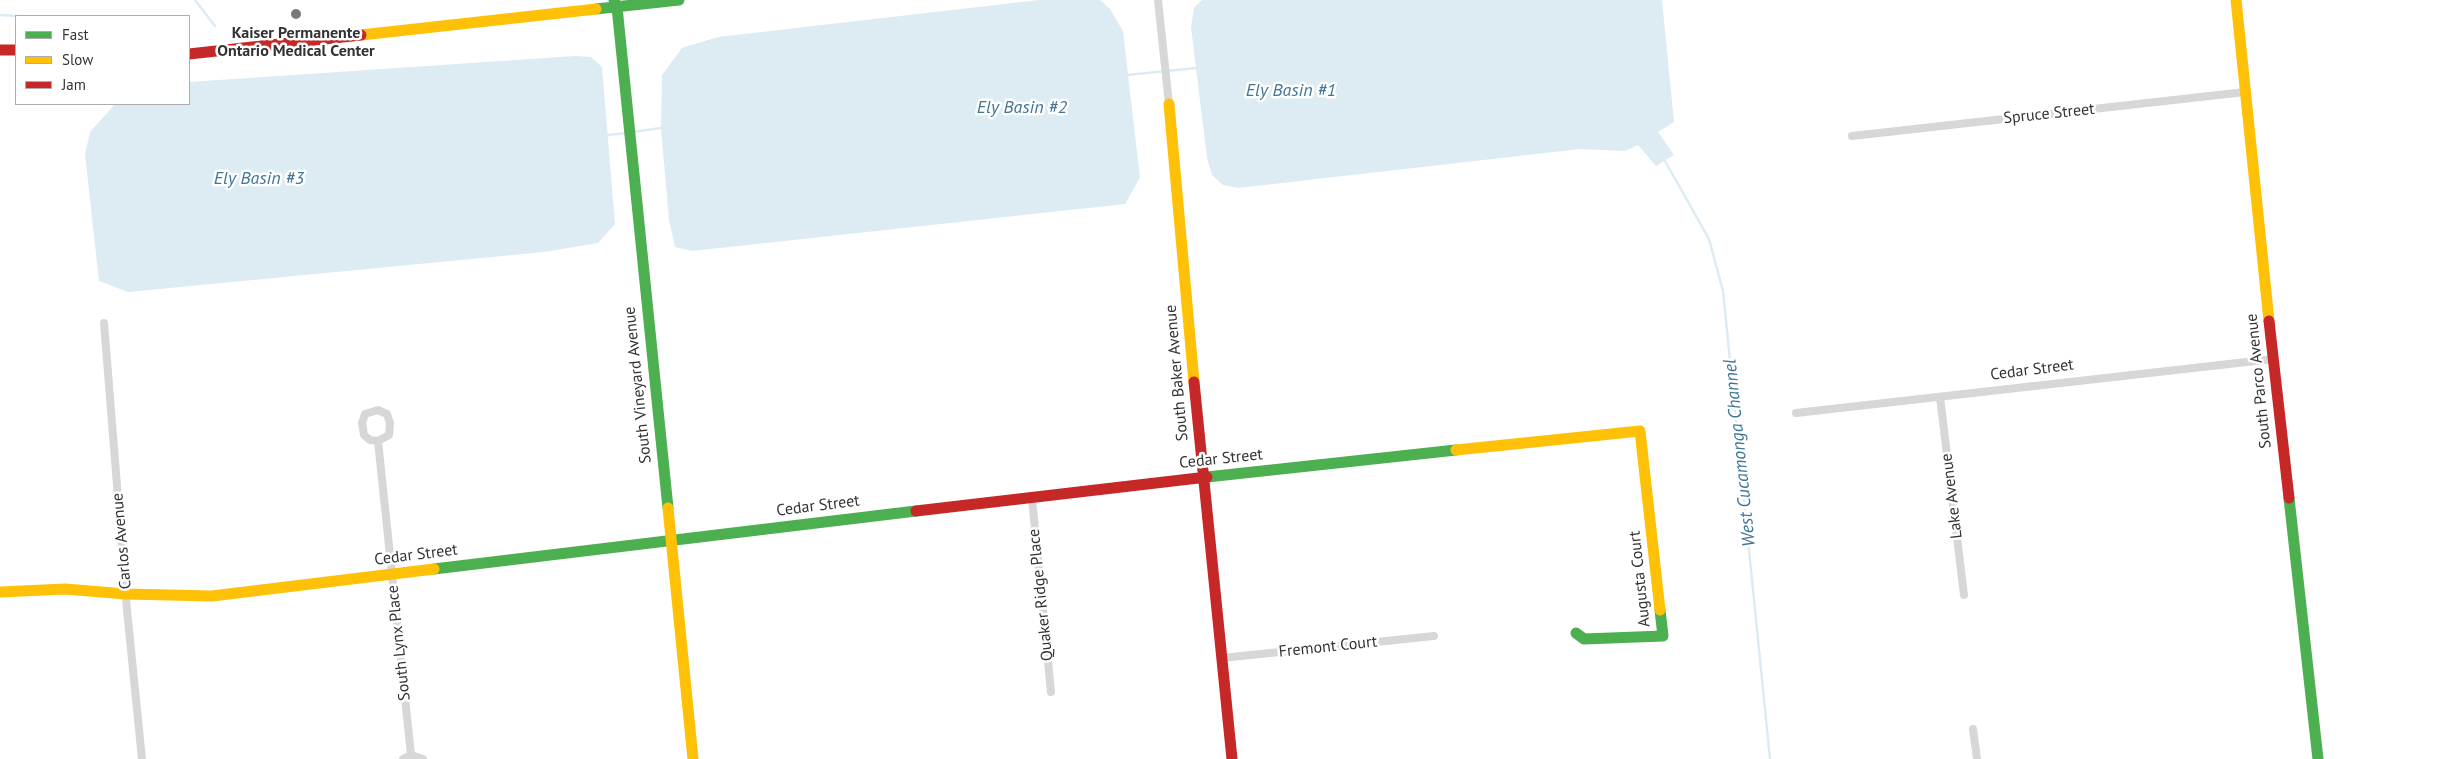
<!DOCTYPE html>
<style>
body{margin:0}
#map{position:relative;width:2441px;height:759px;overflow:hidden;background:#fff;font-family:"PT Sans",sans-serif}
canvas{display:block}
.legend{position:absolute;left:15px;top:15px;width:175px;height:90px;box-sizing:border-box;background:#fff;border:1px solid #adadad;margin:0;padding:6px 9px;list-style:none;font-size:15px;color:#333}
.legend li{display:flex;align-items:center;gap:10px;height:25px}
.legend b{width:25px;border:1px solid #adadad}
</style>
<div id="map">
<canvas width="2441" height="759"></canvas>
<ul class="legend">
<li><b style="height:6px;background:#4caf50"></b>Fast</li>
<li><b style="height:6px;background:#ffc107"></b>Slow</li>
<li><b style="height:6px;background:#c62828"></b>Jam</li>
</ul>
</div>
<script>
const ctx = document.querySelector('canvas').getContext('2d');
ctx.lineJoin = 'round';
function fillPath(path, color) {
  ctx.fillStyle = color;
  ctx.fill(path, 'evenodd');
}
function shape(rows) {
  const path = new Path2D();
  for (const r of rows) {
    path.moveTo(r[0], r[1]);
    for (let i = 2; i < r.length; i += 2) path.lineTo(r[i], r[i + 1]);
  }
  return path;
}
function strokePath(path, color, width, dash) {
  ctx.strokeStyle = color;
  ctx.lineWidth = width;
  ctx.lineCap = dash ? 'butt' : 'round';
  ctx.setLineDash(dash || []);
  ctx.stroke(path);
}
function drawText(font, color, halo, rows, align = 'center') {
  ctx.font = font + ' "PT Sans",sans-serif';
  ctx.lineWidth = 5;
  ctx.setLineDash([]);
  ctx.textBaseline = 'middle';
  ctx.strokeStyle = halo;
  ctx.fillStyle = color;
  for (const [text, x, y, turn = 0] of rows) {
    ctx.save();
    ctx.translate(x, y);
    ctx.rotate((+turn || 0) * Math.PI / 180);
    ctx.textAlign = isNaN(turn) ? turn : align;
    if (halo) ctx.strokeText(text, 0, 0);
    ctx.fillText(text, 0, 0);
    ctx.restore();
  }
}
fillPath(shape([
 [1039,0,1100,0,1110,9,1123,31,1140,178,1125,204,692,251,675,247,669,220,661,128,662,75,682,48,718,37],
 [1202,0,1662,0,1674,122,1658,132,1674,155,1656,166,1638,145,1625,151,1580,149,1238,188,1223,185,1212,175,1207,158,1191,27,1194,8],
 [575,56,591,57,602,67,615,224,598,243,544,252,128,292,99,281,85,154,90,132,115,104,189,104,189,82]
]), '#ddebf3');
strokePath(shape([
 [195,0,215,26],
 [0,15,17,16],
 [1127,75,1196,68],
 [633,132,661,128],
 [608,135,627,133],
 [1665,161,1709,239,1723,291,1770,759]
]), '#ddebf3', 2.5);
strokePath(shape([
 [1158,0,1169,104],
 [1852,136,2245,92],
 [104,323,127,610,142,759],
 [1940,397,1964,595],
 [1796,413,2273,359],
 [378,441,370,440,364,435,362,423,365,414,378,410,387,414,390,423,389,435,378,441,411,755],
 [1032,498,1051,692],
 [1222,658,1434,636],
 [1973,729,1977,759],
 [403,759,411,755,423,759]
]), '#d7d7d7', 8);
strokePath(shape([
 [614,0,617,7,668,508],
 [596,9,679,0],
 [1207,477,1456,450],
 [2289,498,2318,759],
 [434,569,916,511],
 [1576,633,1584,639,1663,636,1660,610]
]), '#4caf50', 11);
strokePath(shape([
 [2236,0,2269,321],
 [361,35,596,9],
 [1169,104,1194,382],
 [1456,450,1640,431,1660,610],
 [668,508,693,759],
 [0,592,65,589,126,594,212,596,434,569]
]), '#ffc107', 11);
strokePath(shape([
 [0,50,16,50],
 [189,54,361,35],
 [2269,321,2289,498],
 [1194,382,1232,759],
 [916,511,1207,477]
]), '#c62828', 11);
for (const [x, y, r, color] of [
 [296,14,6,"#7a7a7a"]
]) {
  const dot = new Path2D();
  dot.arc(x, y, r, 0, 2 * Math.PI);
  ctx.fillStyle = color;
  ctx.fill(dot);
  strokePath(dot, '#fff', 2);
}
drawText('bold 16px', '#333', '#fff', [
 ["Kaiser Permanente",296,33],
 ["Ontario Medical Center",296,51]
]);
drawText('16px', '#333', '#fff', [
 ["Spruce Street",2049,114,-6],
 ["Cedar Street",2032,370,-7],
 ["South Baker Avenue",1177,373,-95],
 ["South Parco Avenue",2259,381,-96],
 ["South Vineyard Avenue",638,385,-96],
 ["Cedar Street",1221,459,-6],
 ["Lake Avenue",1952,496,-97],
 ["Cedar Street",818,506,-7],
 ["Carlos Avenue",122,541,-95],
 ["Cedar Street",416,555,-7],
 ["Augusta Court",1640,579,-96],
 ["Quaker Ridge Place",1041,595,-96],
 ["South Lynx Place",399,643,-96],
 ["Fremont Court",1328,647,-6]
]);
drawText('italic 18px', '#3f7597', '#fff', [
 ["Ely Basin #1",1291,91],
 ["Ely Basin #2",1022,108],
 ["Ely Basin #3",259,179],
 ["West Cucamonga Channel",1740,453,-96]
]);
</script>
